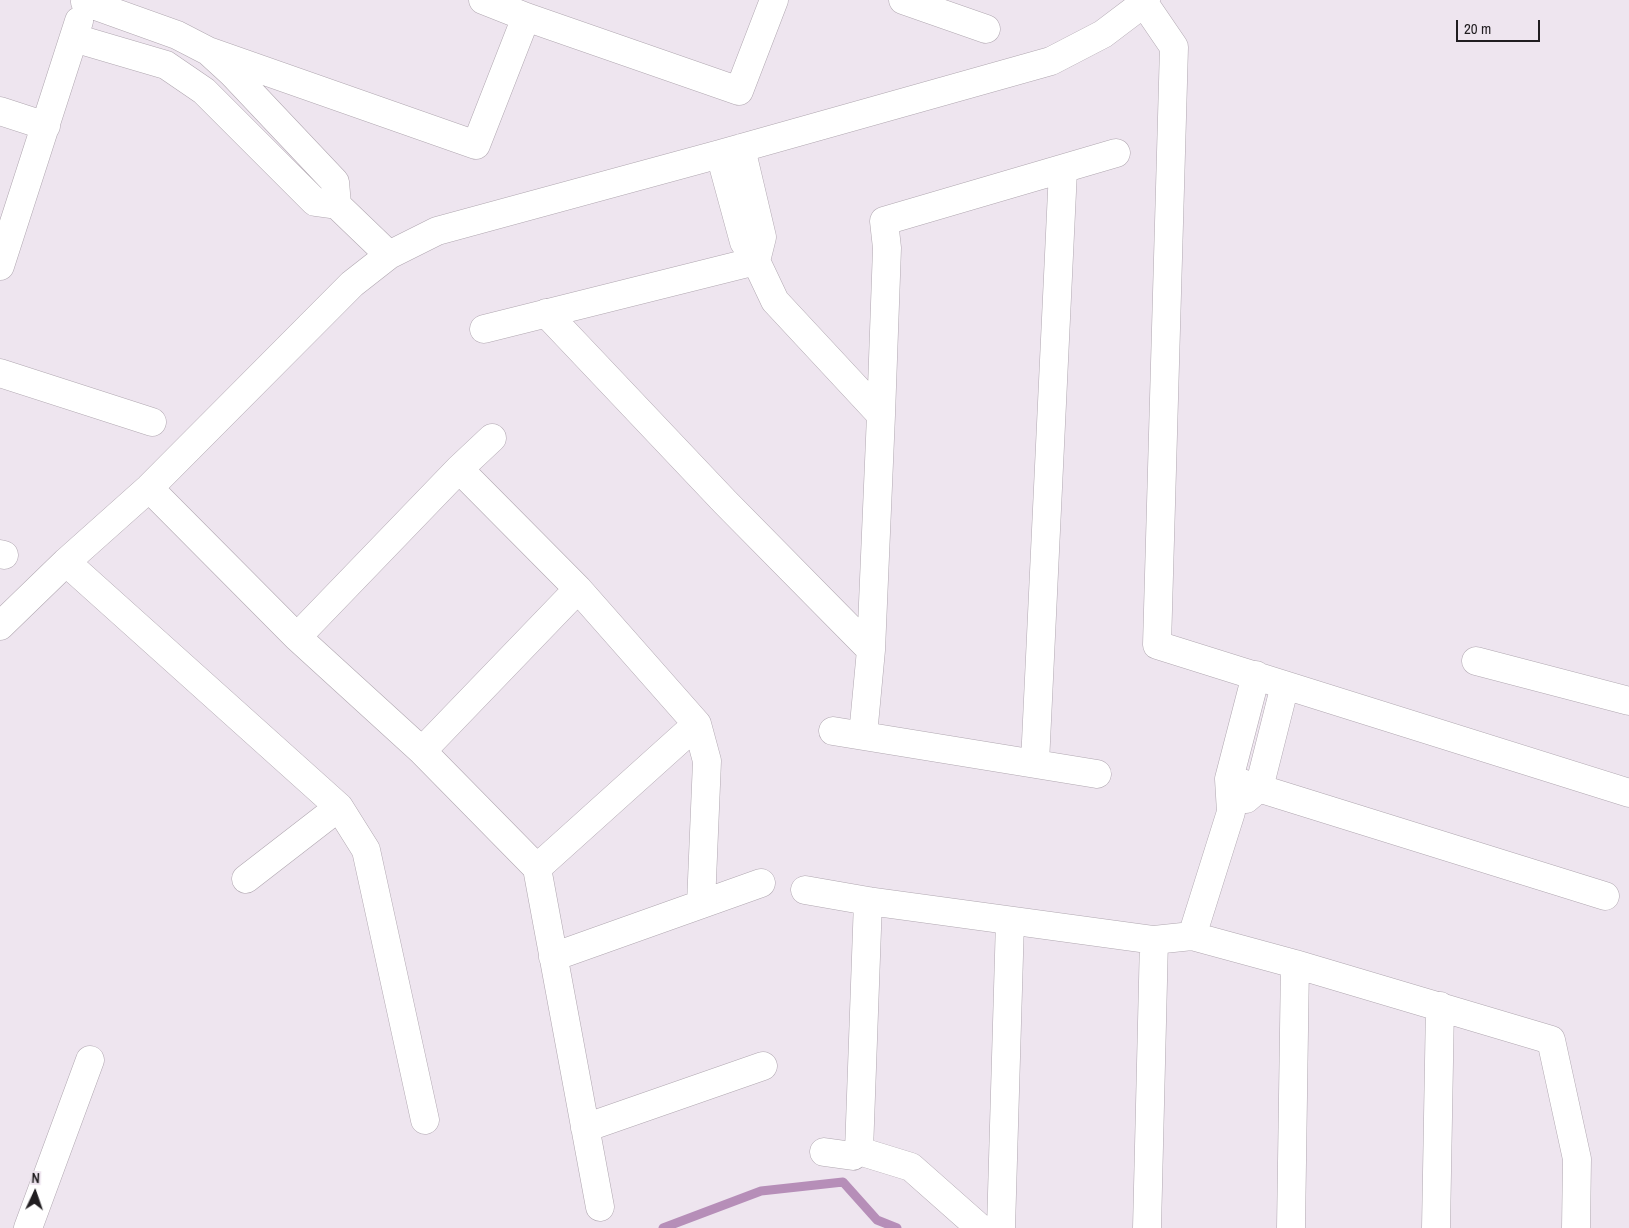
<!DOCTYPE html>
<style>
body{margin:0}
#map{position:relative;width:1629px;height:1228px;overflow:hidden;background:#eee5ef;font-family:"Archivo Narrow",sans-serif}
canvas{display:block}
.north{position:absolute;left:10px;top:1168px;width:50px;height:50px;-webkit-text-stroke:4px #eee5ef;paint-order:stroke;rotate:3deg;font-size:14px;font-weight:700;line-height:20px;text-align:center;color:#201d20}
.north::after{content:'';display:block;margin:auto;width:18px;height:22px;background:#201d20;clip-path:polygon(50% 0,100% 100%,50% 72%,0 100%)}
.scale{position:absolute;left:1456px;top:20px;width:84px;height:22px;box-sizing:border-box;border:2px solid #201d20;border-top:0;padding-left:6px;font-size:15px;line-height:18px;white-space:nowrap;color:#201d20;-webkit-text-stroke:4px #eee5ef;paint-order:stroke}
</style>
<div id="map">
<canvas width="1629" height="1228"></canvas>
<div class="north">N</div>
<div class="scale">20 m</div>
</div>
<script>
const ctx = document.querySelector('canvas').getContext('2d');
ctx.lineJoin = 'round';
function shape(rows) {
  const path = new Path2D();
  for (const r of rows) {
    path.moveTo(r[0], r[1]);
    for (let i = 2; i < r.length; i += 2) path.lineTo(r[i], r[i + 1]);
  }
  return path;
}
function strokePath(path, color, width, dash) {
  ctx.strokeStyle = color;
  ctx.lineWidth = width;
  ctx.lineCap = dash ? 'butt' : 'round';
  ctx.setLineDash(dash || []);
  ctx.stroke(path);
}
strokePath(shape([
 [663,1228,761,1191,843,1182,877,1220,897,1228]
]), '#b68eb8', 9);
const minor = shape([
 [483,0,526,17,739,91,774,0],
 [903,0,986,29],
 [85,2,177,35,208,51,232,73,335,182,337,205],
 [1144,3,1174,47,1157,645,1629,793],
 [74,38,166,65,204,91,315,202,337,205,389,255],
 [208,51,476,145,526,17],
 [0,111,46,126],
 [741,148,762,237,757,257],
 [720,154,744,242,756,261,775,301,881,415],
 [0,266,79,21],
 [546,313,725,502,871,650],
 [484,329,756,261],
 [0,373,152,422],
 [459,469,578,589,697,724,707,761,701,904],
 [149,488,297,637,422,751,537,868,600,1207],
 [0,554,4,555],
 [66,562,339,807,366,850,425,1120],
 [0,626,66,562,149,488,352,284,389,255,437,231,720,154,1051,61,1103,34,1144,3,1146,0],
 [297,637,459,469,492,438],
 [1476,661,1629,701],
 [833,731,1097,774],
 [863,735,871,650,881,415,887,248,884,221,1116,153],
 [422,751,578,589],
 [1035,763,1063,170],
 [1229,779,1605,896],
 [1246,799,1259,788,1285,685],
 [537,868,697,724],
 [246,879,339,807],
 [805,890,868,901,1154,940,1192,936,1295,964,1551,1040,1577,1159,1576,1228],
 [1192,936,1231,812,1229,779,1256,675],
 [553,957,761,883],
 [585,1128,763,1066],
 [859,1151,868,901],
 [824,1152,853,1156,859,1151,911,1167,980,1228],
 [28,1228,90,1060],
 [1001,1228,1010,921],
 [1147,1228,1154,940],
 [1291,1228,1295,964],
 [1436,1228,1440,1006]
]);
strokePath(minor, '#b0a7b0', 29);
strokePath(minor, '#fff', 28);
</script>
